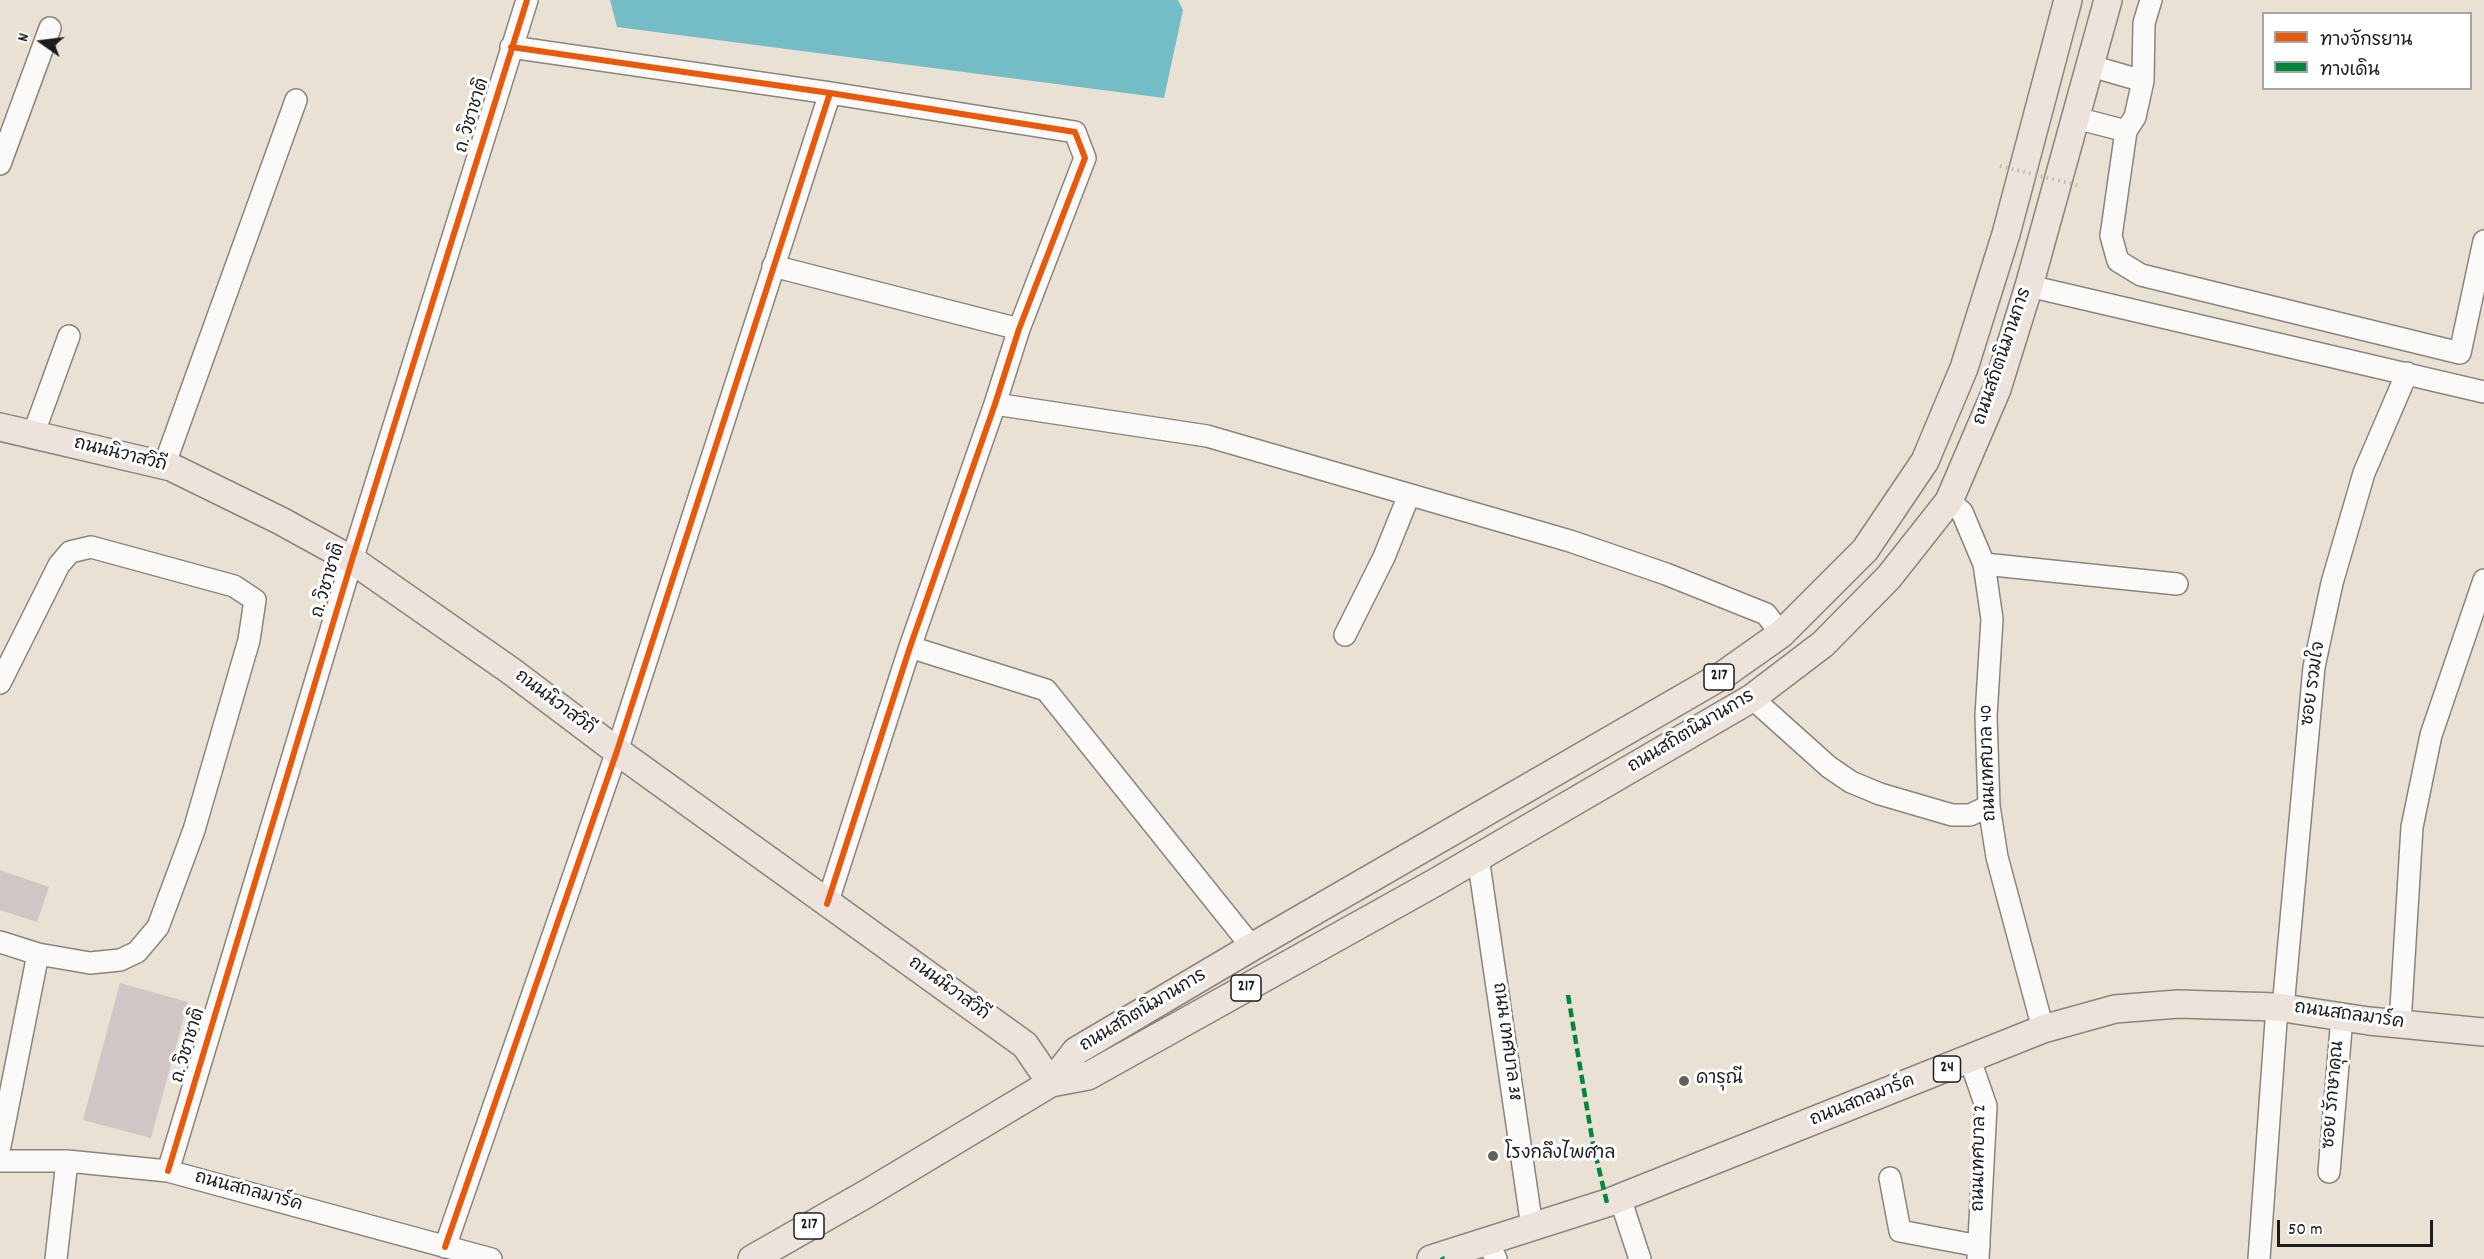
<!DOCTYPE html>
<meta charset="utf-8">
<style>
body{margin:0}
#map{position:relative;width:2484px;height:1259px;overflow:hidden;background:#e9e1d3;font-family:Dekko,"Playpen Sans Thai",sans-serif}
canvas{display:block}
.legend{position:absolute;left:2262px;top:12px;width:210px;height:78px;box-sizing:border-box;background:#fff;border:2px solid #a4a4a4;margin:0;padding:8px 10px;list-style:none;font-size:18px;color:#1c1c1c}
.legend li{display:flex;align-items:center;gap:12px;height:30px}
.legend b{width:30px;border:2px solid #a4a4a4}
.north{position:absolute;left:12px;top:12px;width:60px;height:60px;-webkit-text-stroke:4px #fff;paint-order:stroke;rotate:284deg;font-size:16px;font-weight:700;line-height:24px;text-align:center;color:#1c1c1c}
.north::after{content:'';display:block;margin:auto;width:21px;height:27px;background:#1c1c1c;clip-path:polygon(50% 0,100% 100%,50% 72%,0 100%)}
.scale{position:absolute;left:2277px;top:1220px;width:156px;height:27px;box-sizing:border-box;border:3px solid #1c1c1c;border-top:0;padding-left:8px;font-size:18px;line-height:21px;white-space:nowrap;color:#1c1c1c;-webkit-text-stroke:4px #fff;paint-order:stroke}
</style>
<div id="map">
<canvas width="2484" height="1259"></canvas>
<ul class="legend">
<li><b style="height:8px;background:#e8590c"></b>ทางจักรยาน</li>
<li><b style="height:8px;background:#00873e"></b>ทางเดิน</li>
</ul>
<div class="north">N</div>
<div class="scale">50 m</div>
</div>
<script>
const ctx = document.querySelector('canvas').getContext('2d');
ctx.lineJoin = 'round';
function fillPath(path, color) {
  ctx.fillStyle = color;
  ctx.fill(path, 'evenodd');
}
function shape(rows) {
  const path = new Path2D();
  for (const r of rows) {
    path.moveTo(r[0], r[1]);
    for (let i = 2; i < r.length; i += 2) path.lineTo(r[i], r[i + 1]);
  }
  return path;
}
function strokePath(path, color, width, dash) {
  ctx.strokeStyle = color;
  ctx.lineWidth = width;
  ctx.lineCap = dash ? 'butt' : 'round';
  ctx.setLineDash(dash || []);
  ctx.stroke(path);
}
function drawText(font, color, halo, rows, align = 'center') {
  ctx.font = font + ' Dekko,"Playpen Sans Thai",sans-serif';
  ctx.lineWidth = 6;
  ctx.setLineDash([]);
  ctx.textBaseline = 'middle';
  ctx.strokeStyle = halo;
  ctx.fillStyle = color;
  for (const [text, x, y, turn = 0] of rows) {
    ctx.save();
    ctx.translate(x, y);
    ctx.rotate((+turn || 0) * Math.PI / 180);
    ctx.textAlign = isNaN(turn) ? turn : align;
    if (halo) ctx.strokeText(text, 0, 0);
    ctx.fillText(text, 0, 0);
    ctx.restore();
  }
}
fillPath(shape([
 [610,0,1178,0,1183,10,1164,98,617,27]
]), '#75bdc6');
fillPath(shape([
 [0,870,49,887,37,922,0,910],
 [120,983,188,1002,151,1138,83,1120]
]), '#d1c6c6');
const minor = shape([
 [2151,0,2144,23,2143,81,2135,117,2126,131,2111,236,2118,261,2141,275,2460,353,2484,241],
 [511,47,830,93,1075,132,1085,158,1019,329,995,404,910,647,827,904],
 [2091,66,2143,81],
 [2076,118,2126,131],
 [0,164,50,28],
 [773,266,1019,329],
 [2029,286,2484,392],
 [995,404,1207,436,1570,541,1666,574,1766,614,1781,634],
 [33,435,69,336],
 [164,466,296,100],
 [1949,501,1962,512,1984,564,1992,619,1986,716,1989,806,1997,857,2043,1029],
 [1984,564,2177,584],
 [1345,635,1384,557,1409,495],
 [910,647,1046,690,1252,947],
 [0,683,59,565,70,552,91,547,234,586,255,600,249,640,194,830,158,927,137,952,120,960,90,963,38,954],
 [1752,698,1829,767,1851,782,1880,794,1952,815,1970,815,1989,806],
 [1478,857,1532,1227],
 [0,942,38,954,0,1146],
 [2283,1008,2314,667,2332,583,2364,473,2407,373],
 [2400,1024,2412,827,2431,735,2484,580],
 [1970,1060,1986,1106,1978,1259],
 [0,1161,67,1161,168,1171,491,1259],
 [168,1171,352,560,527,0],
 [2329,1172,2342,1017],
 [1890,1178,1900,1231,1979,1246],
 [1620,1198,1640,1259],
 [1488,1242,1496,1259],
 [445,1247,617,751,830,93],
 [56,1259,67,1161],
 [2259,1259,2277,1007]
]);
const major = shape([
 [0,427,171,467,281,521,352,560,511,671,617,751,1025,1045,1051,1083],
 [1051,1083,1076,1051,1252,947,1723,675,1781,634,1865,550,1925,461,1964,368,2006,234,2068,0],
 [752,1259,866,1194,1051,1083,1088,1076,1436,882,1752,698,1823,644,1889,577,1949,501,1997,389,2029,286,2108,0],
 [1431,1259,1607,1203,2043,1029,2115,1009,2178,1004,2277,1007,2369,1021,2484,1032]
]);
strokePath(minor, '#89857e', 24);
strokePath(major, '#89857e', 30);
strokePath(minor, '#fcfaf8', 21);
strokePath(major, '#ece4dc', 27);
strokePath(shape([
 [2000,166,2077,185]
]), '#b9b7b5', 4, [1.5, 4.5]);
strokePath(shape([
 [1568,995,1593,1144,1607,1203],
 [1442,1257,1443,1259]
]), '#00873e', 4.5, [9, 4.5]);
strokePath(shape([
 [511,47,830,93,1075,132,1085,158,1019,329,995,404,910,647,827,904],
 [168,1171,352,560,527,0],
 [445,1247,617,751,830,93]
]), '#e8590c', 6);
for (const [x, y, r, color] of [
 [1684,1081,6,"#64615c"],
 [1493,1156,6,"#64615c"]
]) {
  const dot = new Path2D();
  dot.arc(x, y, r, 0, 2 * Math.PI);
  ctx.fillStyle = color;
  ctx.fill(dot);
  strokePath(dot, '#fff', 2);
}
for (const [x, y, w] of [
 [1719,677,30],
 [1246,988,30],
 [1947,1069,27],
 [809,1226,30]
]) {
  const box = new Path2D();
  box.roundRect(x - w / 2, y - 13, w, 26, 4.5);
  ctx.fillStyle = '#fff';
  ctx.fill(box);
  strokePath(box, '#1c1c1c', 1.5);
}
drawText('bold 16px', '#1c1c1c', null, [
 ["217",1719,677],
 ["217",1246,988],
 ["24",1947,1069],
 ["217",809,1226]
]);
drawText('18px', '#1c1c1c', '#fff', [
 ["ถ. วิชาชาติ",474,116,-73],
 ["ถนนสถิตนิมานการ",2004,357,-71],
 ["ถนนนิวาสวิถี",120,456,14],
 ["ถ. วิชาชาติ",330,581,-73],
 ["ซอย รวมใจ",2315,684,-82],
 ["ถนนนิวาสวิถี",554,704,37],
 ["ถนนสถิตนิมานการ",1692,733,-31],
 ["ถนนเทศบาล 40",1990,763,-92],
 ["ถนนนิวาสวิถี",948,990,36],
 ["ถนนสถิตนิมานการ",1144,1012,-31],
 ["ถนนสถลมาร์ค",2349,1017,8],
 ["ถนน เทศบาล 38",1505,1042,82],
 ["ถ. วิชาชาติ",190,1046,-73],
 ["ซอย รักษาคุณ",2335,1095,-85],
 ["ถนนสถลมาร์ค",1863,1102,-22],
 ["ถนนเทศบาล 2",1981,1158,-89],
 ["ถนนสถลมาร์ค",248,1193,15]
]);
drawText('18px', '#1c1c1c', '#fff', [
 ["ดารุณี",1696,1081],
 ["โรงกลึงไพศาล",1505,1156]
], 'left');
</script>
